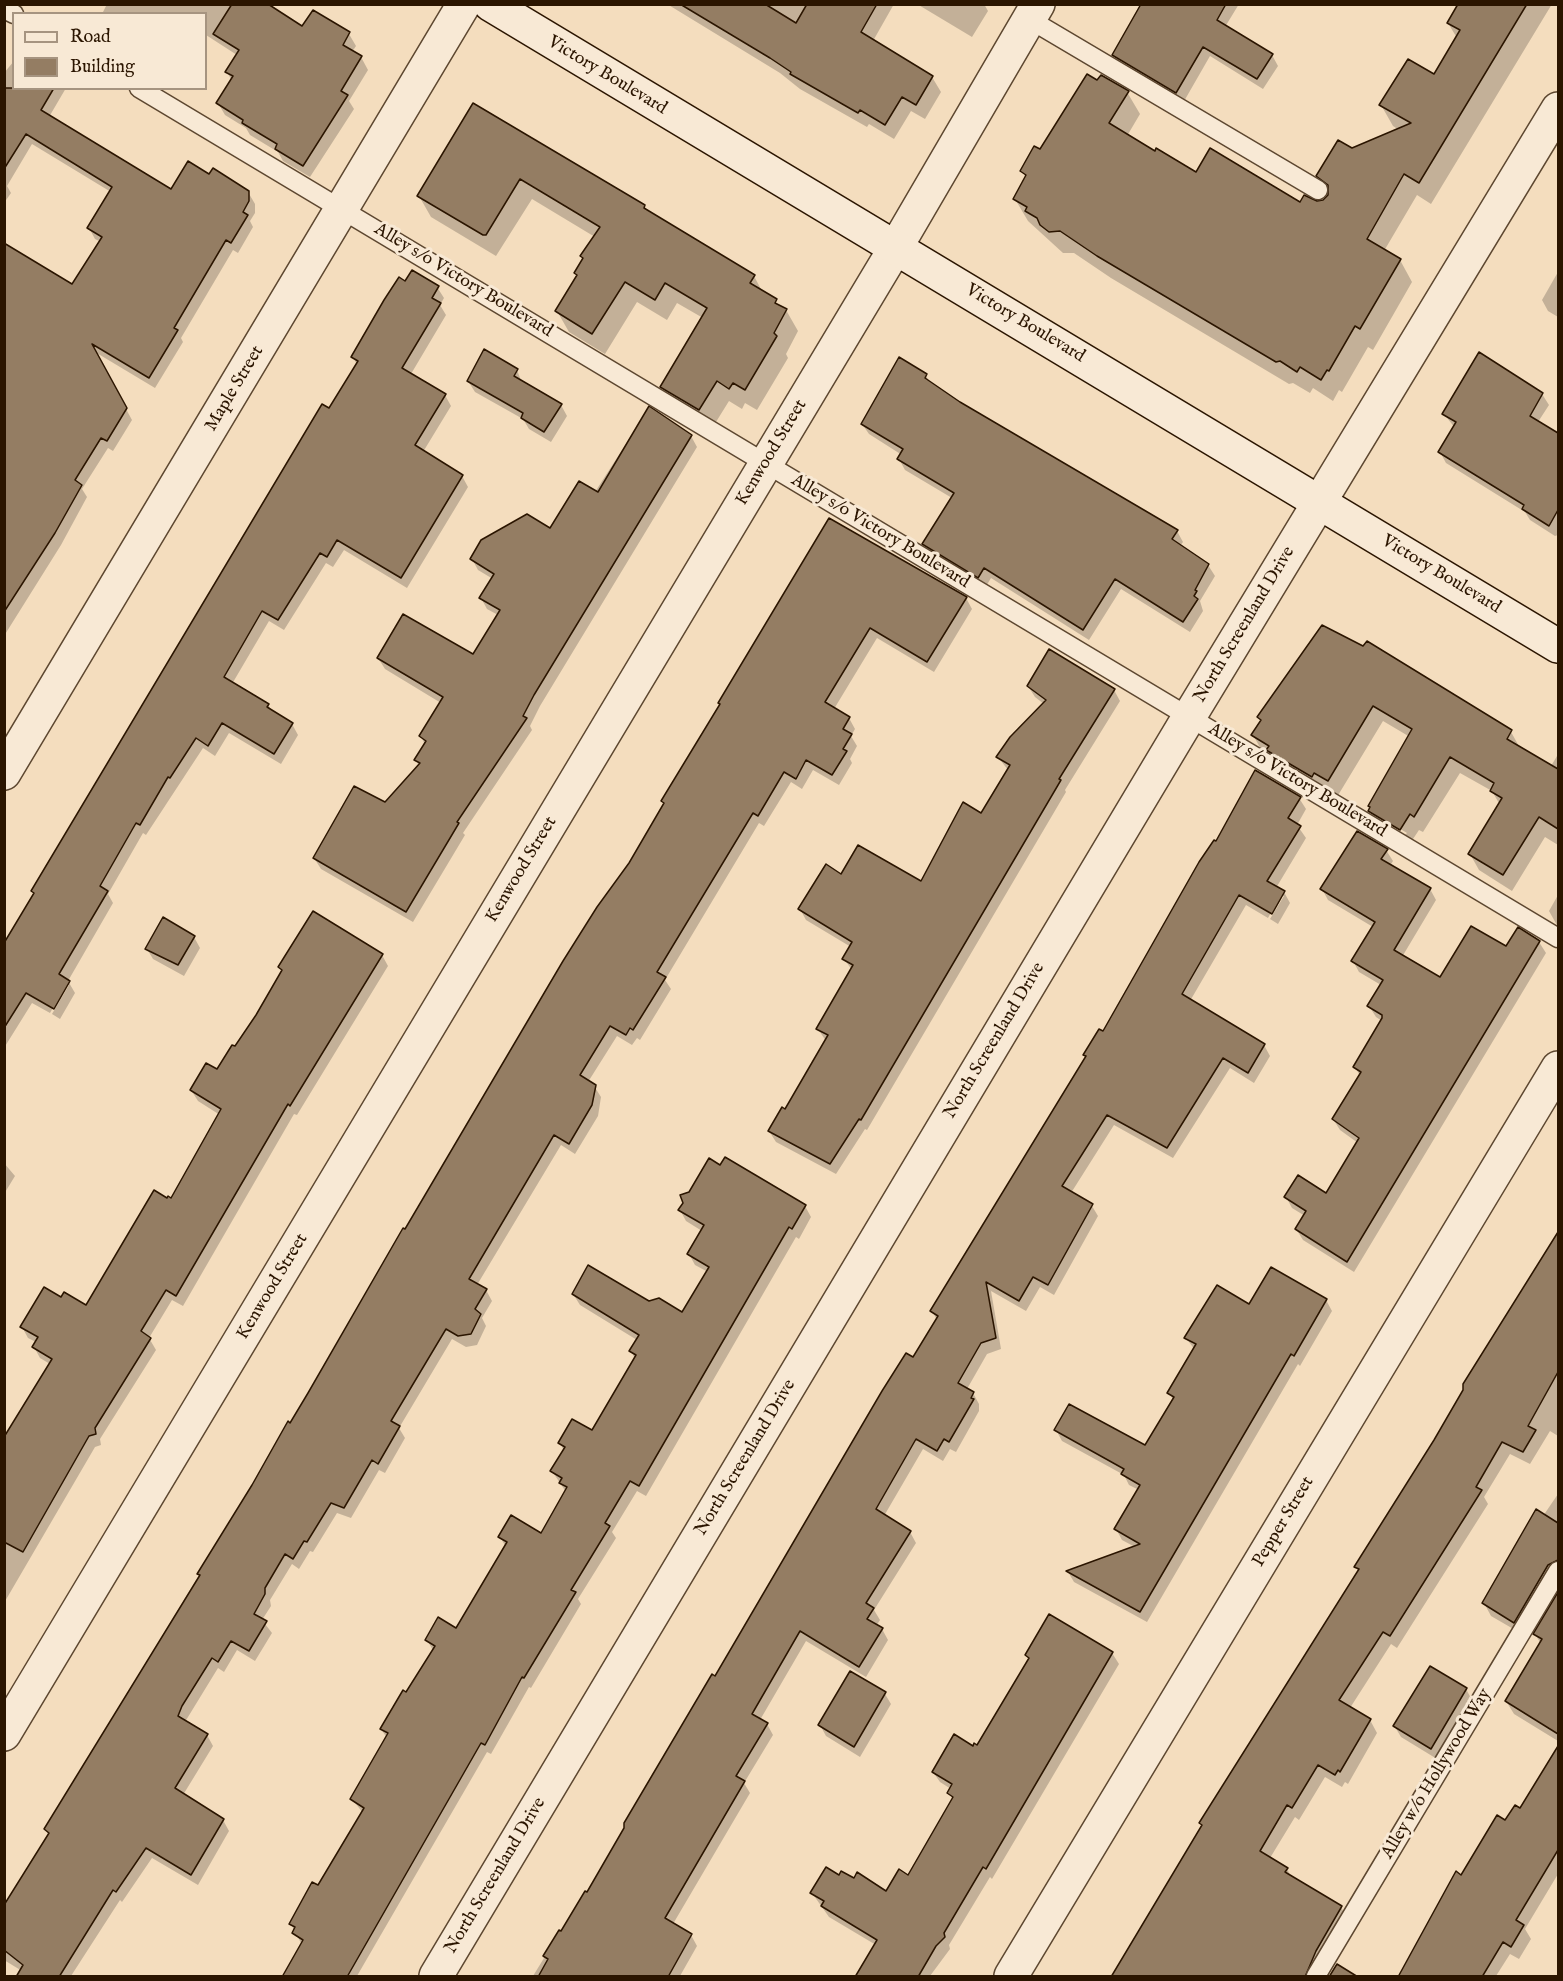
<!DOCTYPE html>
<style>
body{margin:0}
#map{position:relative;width:1563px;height:1981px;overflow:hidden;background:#f4ddbe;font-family:"IM FELL English",serif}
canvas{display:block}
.frame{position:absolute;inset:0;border:6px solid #2b1500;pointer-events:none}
.legend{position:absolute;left:12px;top:12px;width:195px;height:78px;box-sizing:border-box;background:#f8e9d5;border:2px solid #a69480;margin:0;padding:8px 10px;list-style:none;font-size:18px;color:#2b1500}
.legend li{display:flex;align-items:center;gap:12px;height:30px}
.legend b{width:30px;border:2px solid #a69480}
</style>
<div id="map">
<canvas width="1563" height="1981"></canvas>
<div class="frame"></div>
<ul class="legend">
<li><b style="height:8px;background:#f8e9d5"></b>Road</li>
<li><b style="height:16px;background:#947d63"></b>Building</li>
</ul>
</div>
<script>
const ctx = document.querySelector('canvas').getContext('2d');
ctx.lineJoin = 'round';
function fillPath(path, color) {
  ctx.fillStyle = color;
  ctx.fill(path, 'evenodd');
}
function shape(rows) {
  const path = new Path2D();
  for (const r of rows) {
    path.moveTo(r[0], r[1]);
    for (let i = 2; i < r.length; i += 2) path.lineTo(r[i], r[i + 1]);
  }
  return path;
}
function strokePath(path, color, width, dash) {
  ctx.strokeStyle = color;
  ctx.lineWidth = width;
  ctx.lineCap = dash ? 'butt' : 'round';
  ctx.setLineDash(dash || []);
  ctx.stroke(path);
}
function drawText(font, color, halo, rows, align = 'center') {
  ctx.font = font + ' "IM FELL English",serif';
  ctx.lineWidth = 6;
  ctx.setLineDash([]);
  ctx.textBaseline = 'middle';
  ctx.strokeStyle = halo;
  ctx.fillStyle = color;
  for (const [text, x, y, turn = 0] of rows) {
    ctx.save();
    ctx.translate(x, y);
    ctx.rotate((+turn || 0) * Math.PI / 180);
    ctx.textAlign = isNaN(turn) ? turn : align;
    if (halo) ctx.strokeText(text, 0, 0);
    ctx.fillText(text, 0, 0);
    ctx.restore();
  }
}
fillPath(shape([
 [107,4,263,4,303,28,349,34,356,46,352,52,361,57,368,70,349,101,354,109,310,177,283,161,278,152,250,135,246,128,225,115,218,103,232,81,227,72,237,55,206,35,206,14,102,14],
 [667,4,894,4,873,41,932,77,941,92,925,119,911,111,894,139,869,124,867,127,800,89,780,73],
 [917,4,984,4,988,11,972,37],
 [1144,4,1239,4,1225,27,1272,55,1278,66,1263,89,1210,56,1183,103,1120,66,1114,55],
 [1460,4,1552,4,1431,204,1417,195,1384,251,1400,260,1412,282,1373,350,1368,347,1342,392,1339,390,1333,401,1313,388,1310,393,1293,383,1289,384,1111,278,1074,253,1063,253,1028,221,1015,199,1026,178,1022,171,1040,151,1127,92,1140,114,1127,136,1197,174,1301,204,1325,201,1329,196,1318,176,1352,150,1399,130,1393,126,1381,105,1435,76,1457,38,1448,23],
 [14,61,14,88,66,88,49,117,172,191,209,176,248,192,255,204,255,213,250,221,253,227,238,253,233,250,181,338,183,342,155,388,95,352,132,420,113,451,108,448,82,489,87,497,61,545,4,636,4,365,73,286,101,242,95,239,89,228,111,192,32,144,7,186,11,193,4,203,4,73],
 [474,105,644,207,648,212,754,276,763,293,786,310,798,331,786,354,788,358,757,410,745,403,742,409,729,401,711,430,674,408,662,387,703,318,677,303,667,320,637,302,605,354,569,332,557,311,578,277,576,273,595,237,532,199,496,256,431,217,419,196],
 [1558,272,1558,317,1548,311,1542,300],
 [406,283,437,287,444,298,440,305,446,315,411,374,445,395,451,406,423,452,462,476,468,487,407,588,344,550,333,567,326,563,284,630,269,621,232,684,268,705,273,712,292,724,298,735,281,764,229,733,215,756,203,748,146,835,143,833,108,894,113,903,68,981,75,993,60,1019,52,1014,69,985,66,985,50,1013,32,1003,4,1048,4,946,34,894,32,891,357,365,353,357],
 [517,370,522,383,561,405,567,416,551,442,529,429,523,419,475,392,468,381],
 [926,376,931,384,960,403,1177,531,1183,542,1180,546,1208,565,1215,576,1200,601,1203,611,1190,632,1121,589,1089,640,991,578,985,588,930,555,924,544,952,498,905,470,899,459,902,455,869,434,862,424],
 [1542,394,1549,405,1538,422,1558,435,1558,535,1555,536,1530,520,1525,512,1446,463,1440,452,1455,428,1444,414],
 [649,408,691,436,697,447,540,706,530,726,532,730,463,833,465,835,413,922,321,869,314,858,386,804,419,766,416,760,425,745,421,736,441,703,385,669,378,658,474,656,498,615,487,609,481,598,493,579,478,570,472,559,551,530,595,492],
 [830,520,966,598,972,609,934,672,877,638,834,709,849,718,855,729,851,736,857,746,850,759,852,763,839,785,813,770,802,789,791,782,764,826,759,823,665,980,671,989,640,1040,637,1038,632,1045,617,1036,588,1082,594,1086,601,1097,598,1116,575,1154,561,1145,477,1285,486,1290,492,1301,482,1318,486,1326,477,1345,466,1347,452,1339,399,1428,405,1438,385,1473,379,1470,351,1518,337,1513,313,1552,310,1551,299,1569,292,1564,270,1600,271,1606,262,1620,272,1633,255,1661,237,1650,224,1672,218,1668,188,1717,185,1722,207,1735,213,1746,183,1795,223,1820,229,1831,198,1885,152,1858,122,1902,120,1900,71,1976,25,1976,22,1971,4,1960,4,1907,49,1836,45,1829,630,864,665,804,663,801],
 [1299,657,1511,732,1520,748,1551,766,1557,756,1558,757,1558,845,1545,837,1512,891,1479,870,1470,854,1500,805,1492,791,1460,773,1423,832,1419,830,1409,845,1379,827,1370,811,1410,737,1383,721,1337,797,1262,751,1253,735,1262,722,1259,717],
 [1379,816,1407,833,1405,835,1379,820],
 [1028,686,1114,690,1120,701,1065,790,1066,792,867,1130,865,1129,836,1174,776,1142,769,1131,785,1111,826,1041,818,1029,852,970,844,959,851,947,806,920,800,909,842,876,921,883,981,815,1008,770,998,757,1044,704,1035,697],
 [1299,798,1306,809,1297,825,1306,838,1276,888,1284,892,1290,903,1278,924,1270,919,1284,896,1280,896,1268,918,1246,905,1190,1001,1264,1045,1270,1056,1254,1083,1230,1068,1173,1158,1114,1125,1071,1193,1092,1206,1098,1216,1054,1295,1040,1287,1026,1311,991,1291,1001,1349,987,1354,967,1389,973,1393,979,1404,979,1411,956,1452,950,1449,943,1461,923,1449,884,1516,910,1532,916,1543,874,1610,880,1620,876,1626,882,1629,888,1640,866,1677,806,1641,760,1720,767,1724,773,1735,744,1783,750,1793,673,1924,691,1935,697,1946,680,1976,533,1976,560,1932,562,1933,587,1894,716,1678,937,1320,932,1311,1087,1058,1085,1055,1103,1033,1217,843],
 [1386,850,1393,861,1390,866,1430,889,1436,900,1402,957,1441,979,1507,948,1539,942,1546,953,1354,1272,1303,1240,1296,1229,1305,1216,1292,1208,1286,1197,1326,1195,1358,1143,1340,1130,1333,1119,1360,1076,1355,1067,1382,1021,1376,1017,1369,1006,1381,985,1359,972,1353,961,1373,927,1328,900,1322,889,1340,858],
 [1558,895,1558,927,1549,911],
 [194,937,200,948,184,976,153,959,147,949],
 [382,955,388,966,297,1115,294,1114,183,1306,172,1300,149,1338,156,1350,100,1439,101,1445,95,1447,4,1603,4,1437,50,1364,40,1358,34,1347,36,1342,28,1338,22,1327,62,1299,86,1307,167,1200,172,1200,220,1115,198,1101,191,1090,218,1072,235,1048,282,972,280,967],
 [4,1163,15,1176,4,1194],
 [805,1206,811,1217,799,1239,796,1237,646,1496,637,1491,612,1532,616,1538,578,1599,581,1604,531,1688,529,1687,491,1754,487,1752,357,1976,284,1976,302,1945,291,1924,318,1887,363,1813,352,1799,387,1738,381,1729,434,1652,427,1640,457,1630,506,1547,500,1537,541,1535,566,1492,552,1471,564,1451,560,1443,592,1432,635,1359,631,1351,637,1340,580,1305,573,1294,649,1303,682,1314,708,1272,695,1265,689,1254,702,1231,686,1221,680,1210],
 [1558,1234,1558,1436,1550,1431,1530,1464,1510,1454,1484,1497,1488,1504,1397,1648,1391,1644,1350,1708,1370,1720,1377,1733,1348,1784,1345,1782,1342,1787,1325,1777,1299,1820,1295,1817,1270,1858,1287,1869,1292,1878,1341,1907,1348,1920,1317,1976,1112,1976,1203,1827,1201,1823,1359,1572,1356,1567,1464,1391,1464,1385],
 [1326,1300,1332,1311,1300,1366,1298,1364,1147,1622,1074,1582,1068,1572,1135,1547,1122,1540,1116,1529,1139,1490,1129,1485,1124,1475,1062,1441,1056,1430,1145,1447,1174,1401,1169,1393,1195,1350,1186,1338,1249,1306],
 [1558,1494,1558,1576,1522,1634,1491,1616,1484,1603],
 [1558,1595,1558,1741,1514,1714,1506,1701,1541,1644,1535,1634],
 [1050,1616,1112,1653,1119,1664,992,1879,990,1877,949,1945,950,1949,930,1976,857,1976,876,1945,829,1917,812,1893,839,1877,887,1893,909,1877,953,1800,949,1793,951,1789,940,1782,933,1772,977,1747,1029,1660,1026,1655],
 [1466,1689,1472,1700,1437,1759,1401,1737,1395,1727],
 [885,1694,891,1704,860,1757,826,1736,820,1725],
 [1558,1749,1558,1874,1525,1929,1531,1939,1519,1959,1510,1954,1496,1976,1399,1976,1462,1877,1506,1822,1520,1810]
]), '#0003');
const building = shape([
 [232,4,268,4,302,26,313,10,350,32,343,45,362,56,341,91,348,95,303,166,275,149,277,144,242,123,243,120,216,103,233,76,225,72,239,50,213,34,232,4],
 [680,4,765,4,796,23,807,4,877,4,861,32,933,76,916,105,902,97,885,125,860,110,858,113,790,74,791,72,770,58,680,4],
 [1141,4,1226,4,1217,20,1273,54,1257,79,1203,47,1176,93,1112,55,1141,4],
 [1458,4,1527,4,1419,183,1404,174,1367,239,1401,259,1360,329,1355,326,1329,371,1327,370,1321,380,1300,367,1297,372,1280,361,1276,362,1097,256,1060,231,1049,232,1040,225,1037,218,1025,211,1027,207,1013,199,1026,175,1020,171,1034,146,1040,149,1087,74,1097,80,1101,75,1129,91,1109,123,1155,151,1156,148,1196,172,1210,148,1300,202,1304,195,1317,201,1323,200,1328,195,1328,185,1316,176,1338,140,1352,148,1411,123,1379,105,1408,59,1434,74,1460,30,1447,23,1458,4],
 [4,88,54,88,41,110,171,189,188,161,209,174,213,168,249,191,249,201,243,212,248,215,231,243,226,240,174,328,178,330,149,378,92,344,127,408,107,441,101,438,75,480,82,485,55,533,4,612,4,243,72,284,102,237,87,228,112,187,26,134,4,169,4,88],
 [473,103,645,205,644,208,755,275,750,283,777,299,775,303,787,309,774,333,777,336,745,390,733,383,729,389,717,381,699,410,660,387,707,308,665,283,655,300,625,282,592,334,555,311,577,275,574,273,583,258,580,256,600,227,520,179,486,235,483,235,417,196,473,103],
 [412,270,439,286,432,298,441,303,402,368,446,394,415,445,463,475,401,578,337,540,327,557,320,553,278,620,262,611,224,677,269,704,267,707,293,723,274,754,222,723,208,746,196,738,170,778,168,777,140,825,136,823,100,886,108,891,59,974,70,981,54,1009,26,993,4,1028,4,943,34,893,31,891,322,404,329,408,358,361,351,357,384,300,399,277,405,281,412,270],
 [484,349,518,369,514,376,562,404,544,432,521,418,523,413,467,381,484,349],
 [1479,352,1543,393,1530,416,1558,433,1558,510,1549,526,1522,509,1524,505,1438,452,1456,422,1442,414,1479,352],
 [899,357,927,374,925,378,960,402,1178,530,1172,539,1209,564,1195,590,1197,591,1194,596,1198,599,1183,622,1115,579,1083,630,984,568,978,578,922,544,954,493,897,459,903,449,861,424,899,357],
 [649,406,692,435,534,695,523,716,527,718,457,822,459,823,406,912,313,858,354,786,385,802,420,763,414,760,426,741,419,736,443,697,377,658,403,614,473,654,500,610,479,598,494,574,470,559,481,540,527,514,550,528,579,481,598,492,649,406],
 [829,518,967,597,927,662,870,628,825,702,850,717,843,729,852,734,843,749,847,751,832,775,806,760,796,779,784,772,758,816,753,813,657,972,666,977,633,1030,630,1028,626,1035,610,1026,580,1075,596,1085,592,1105,569,1144,554,1135,469,1279,487,1289,475,1309,481,1314,471,1334,458,1336,446,1329,391,1421,400,1426,378,1464,372,1460,344,1508,331,1503,307,1542,304,1541,293,1559,285,1554,265,1588,265,1594,254,1614,267,1621,249,1651,231,1641,218,1662,212,1658,182,1706,178,1716,208,1734,175,1788,224,1819,191,1875,146,1848,116,1892,113,1890,59,1977,16,1977,23,1965,4,1950,4,1905,49,1833,44,1829,200,1575,197,1574,252,1485,288,1421,290,1423,308,1393,403,1228,405,1229,563,961,597,907,629,863,664,803,661,801,720,704,718,703,829,518],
 [1322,625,1363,646,1367,641,1512,730,1507,739,1558,769,1558,829,1539,817,1503,875,1468,854,1502,798,1490,791,1494,783,1450,757,1414,817,1410,814,1400,830,1368,811,1370,807,1368,806,1412,729,1373,706,1328,781,1314,773,1312,777,1266,750,1269,746,1251,735,1261,720,1257,717,1322,625],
 [1049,649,1115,689,1059,779,1061,780,861,1120,859,1119,830,1164,768,1131,782,1107,785,1109,828,1035,816,1029,853,965,842,959,852,942,798,909,826,864,841,874,858,845,921,881,963,802,981,813,1010,765,996,757,1010,737,1046,700,1027,686,1049,649],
 [1255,770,1301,797,1288,818,1301,826,1267,881,1285,891,1272,914,1239,895,1182,994,1265,1044,1248,1073,1223,1058,1167,1148,1107,1115,1062,1186,1093,1204,1048,1285,1033,1277,1019,1301,986,1282,996,1338,981,1343,958,1383,974,1392,971,1398,974,1399,949,1442,944,1439,937,1451,916,1439,876,1509,911,1531,866,1603,874,1608,867,1619,883,1628,859,1667,800,1631,752,1714,768,1723,736,1776,745,1781,665,1918,692,1934,668,1977,538,1977,548,1959,543,1956,559,1930,561,1931,585,1891,587,1892,624,1828,624,1823,712,1674,715,1676,882,1391,906,1353,913,1357,938,1316,930,1311,1086,1056,1083,1055,1099,1029,1103,1031,1199,862,1214,840,1216,841,1255,770],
 [1357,831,1388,849,1381,859,1431,888,1394,950,1440,977,1471,926,1506,946,1518,927,1540,941,1347,1262,1295,1229,1306,1211,1284,1197,1298,1175,1326,1193,1359,1138,1332,1119,1361,1072,1353,1067,1382,1018,1382,1015,1367,1006,1383,980,1351,961,1375,922,1320,889,1357,831],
 [313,911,383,954,290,1106,288,1104,176,1296,166,1290,141,1331,151,1338,95,1428,96,1434,89,1436,23,1552,4,1542,4,1437,52,1359,32,1347,38,1337,20,1327,44,1287,61,1297,64,1292,86,1305,154,1190,167,1198,168,1196,171,1198,221,1109,190,1090,206,1063,217,1069,232,1045,235,1046,256,1015,282,970,278,967,313,911],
 [163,917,195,936,178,965,145,949,163,917],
 [725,1157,806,1205,792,1229,789,1227,639,1486,630,1481,605,1523,610,1526,571,1590,576,1592,524,1678,522,1677,485,1745,481,1743,347,1977,282,1977,303,1940,292,1933,295,1927,289,1924,312,1882,318,1885,364,1808,350,1799,388,1733,380,1729,403,1690,406,1692,435,1646,425,1640,438,1617,456,1628,507,1542,498,1537,511,1515,541,1533,567,1487,559,1483,562,1478,550,1471,565,1447,558,1443,572,1419,592,1430,636,1355,629,1351,639,1335,572,1294,588,1265,649,1301,659,1298,682,1312,709,1267,687,1254,704,1225,678,1210,683,1203,680,1195,689,1192,709,1158,720,1165,725,1157],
 [1558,1232,1558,1372,1528,1426,1536,1430,1523,1452,1502,1442,1476,1487,1482,1490,1390,1636,1383,1632,1339,1700,1371,1719,1340,1772,1338,1770,1335,1775,1318,1765,1292,1808,1287,1805,1260,1851,1288,1868,1285,1872,1342,1906,1316,1951,1305,1977,1111,1977,1202,1825,1199,1823,1359,1569,1354,1567,1434,1440,1463,1390,1463,1384,1558,1232],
 [1271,1267,1327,1299,1294,1356,1291,1354,1140,1612,1066,1571,1140,1544,1114,1529,1140,1485,1121,1474,1124,1469,1054,1430,1069,1404,1145,1445,1174,1397,1167,1393,1196,1344,1184,1338,1217,1285,1249,1304,1271,1267],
 [1536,1509,1558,1523,1558,1560,1548,1565,1514,1623,1482,1603,1536,1509],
 [1558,1592,1558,1734,1505,1701,1542,1639,1533,1634,1558,1592],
 [1049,1614,1113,1652,986,1869,983,1867,944,1933,945,1937,936,1946,918,1977,855,1977,877,1940,821,1906,824,1901,810,1893,826,1867,839,1875,841,1871,854,1878,857,1872,886,1891,899,1869,908,1875,953,1797,947,1793,952,1784,932,1772,954,1734,973,1746,974,1743,977,1745,1029,1658,1025,1655,1049,1614],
 [1430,1666,1467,1688,1431,1749,1393,1726,1430,1666],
 [850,1671,886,1692,854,1747,818,1725,850,1671],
 [1558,1746,1558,1850,1516,1920,1524,1925,1511,1947,1503,1942,1482,1977,1398,1977,1456,1871,1461,1875,1497,1815,1505,1820,1515,1805,1520,1808,1558,1746],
 [1337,1964,1358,1977,1329,1977,1337,1964]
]);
fillPath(building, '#947d63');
strokePath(building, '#2b1500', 1.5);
const service = shape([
 [4,9,14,14],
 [1029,19,1318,190],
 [139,88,1558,938],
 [1316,1976,1558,1571]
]);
const minor = shape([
 [4,773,464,4],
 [4,1734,896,247,1038,4],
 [436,1976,1189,717,1558,109],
 [1011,1976,1558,1068]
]);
const secondary = shape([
 [490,4,1558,646]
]);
strokePath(service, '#5d4730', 21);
strokePath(minor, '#5d4730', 36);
strokePath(secondary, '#2b1500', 36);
strokePath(service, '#f8e9d5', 18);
strokePath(minor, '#f8e9d5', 33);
strokePath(secondary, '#f8e9d5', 33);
drawText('18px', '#2b1500', '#f8e9d5', [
 ["Victory Boulevard",607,76,31],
 ["Alley s/o Victory Boulevard",463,281,31],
 ["Victory Boulevard",1025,324,31],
 ["Maple Street",235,389,-59],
 ["Kenwood Street",772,453,-59],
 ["Alley s/o Victory Boulevard",880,532,31],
 ["Victory Boulevard",1441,575,31],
 ["North Screenland Drive",1245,625,-59],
 ["Alley s/o Victory Boulevard",1297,781,31],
 ["Kenwood Street",522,870,-59],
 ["North Screenland Drive",995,1041,-59],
 ["Kenwood Street",273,1287,-59],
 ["North Screenland Drive",746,1458,-59],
 ["Pepper Street",1284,1522,-59],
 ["Alley w/o Hollywood Way",1437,1774,-59],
 ["North Screenland Drive",496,1876,-59]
]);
</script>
